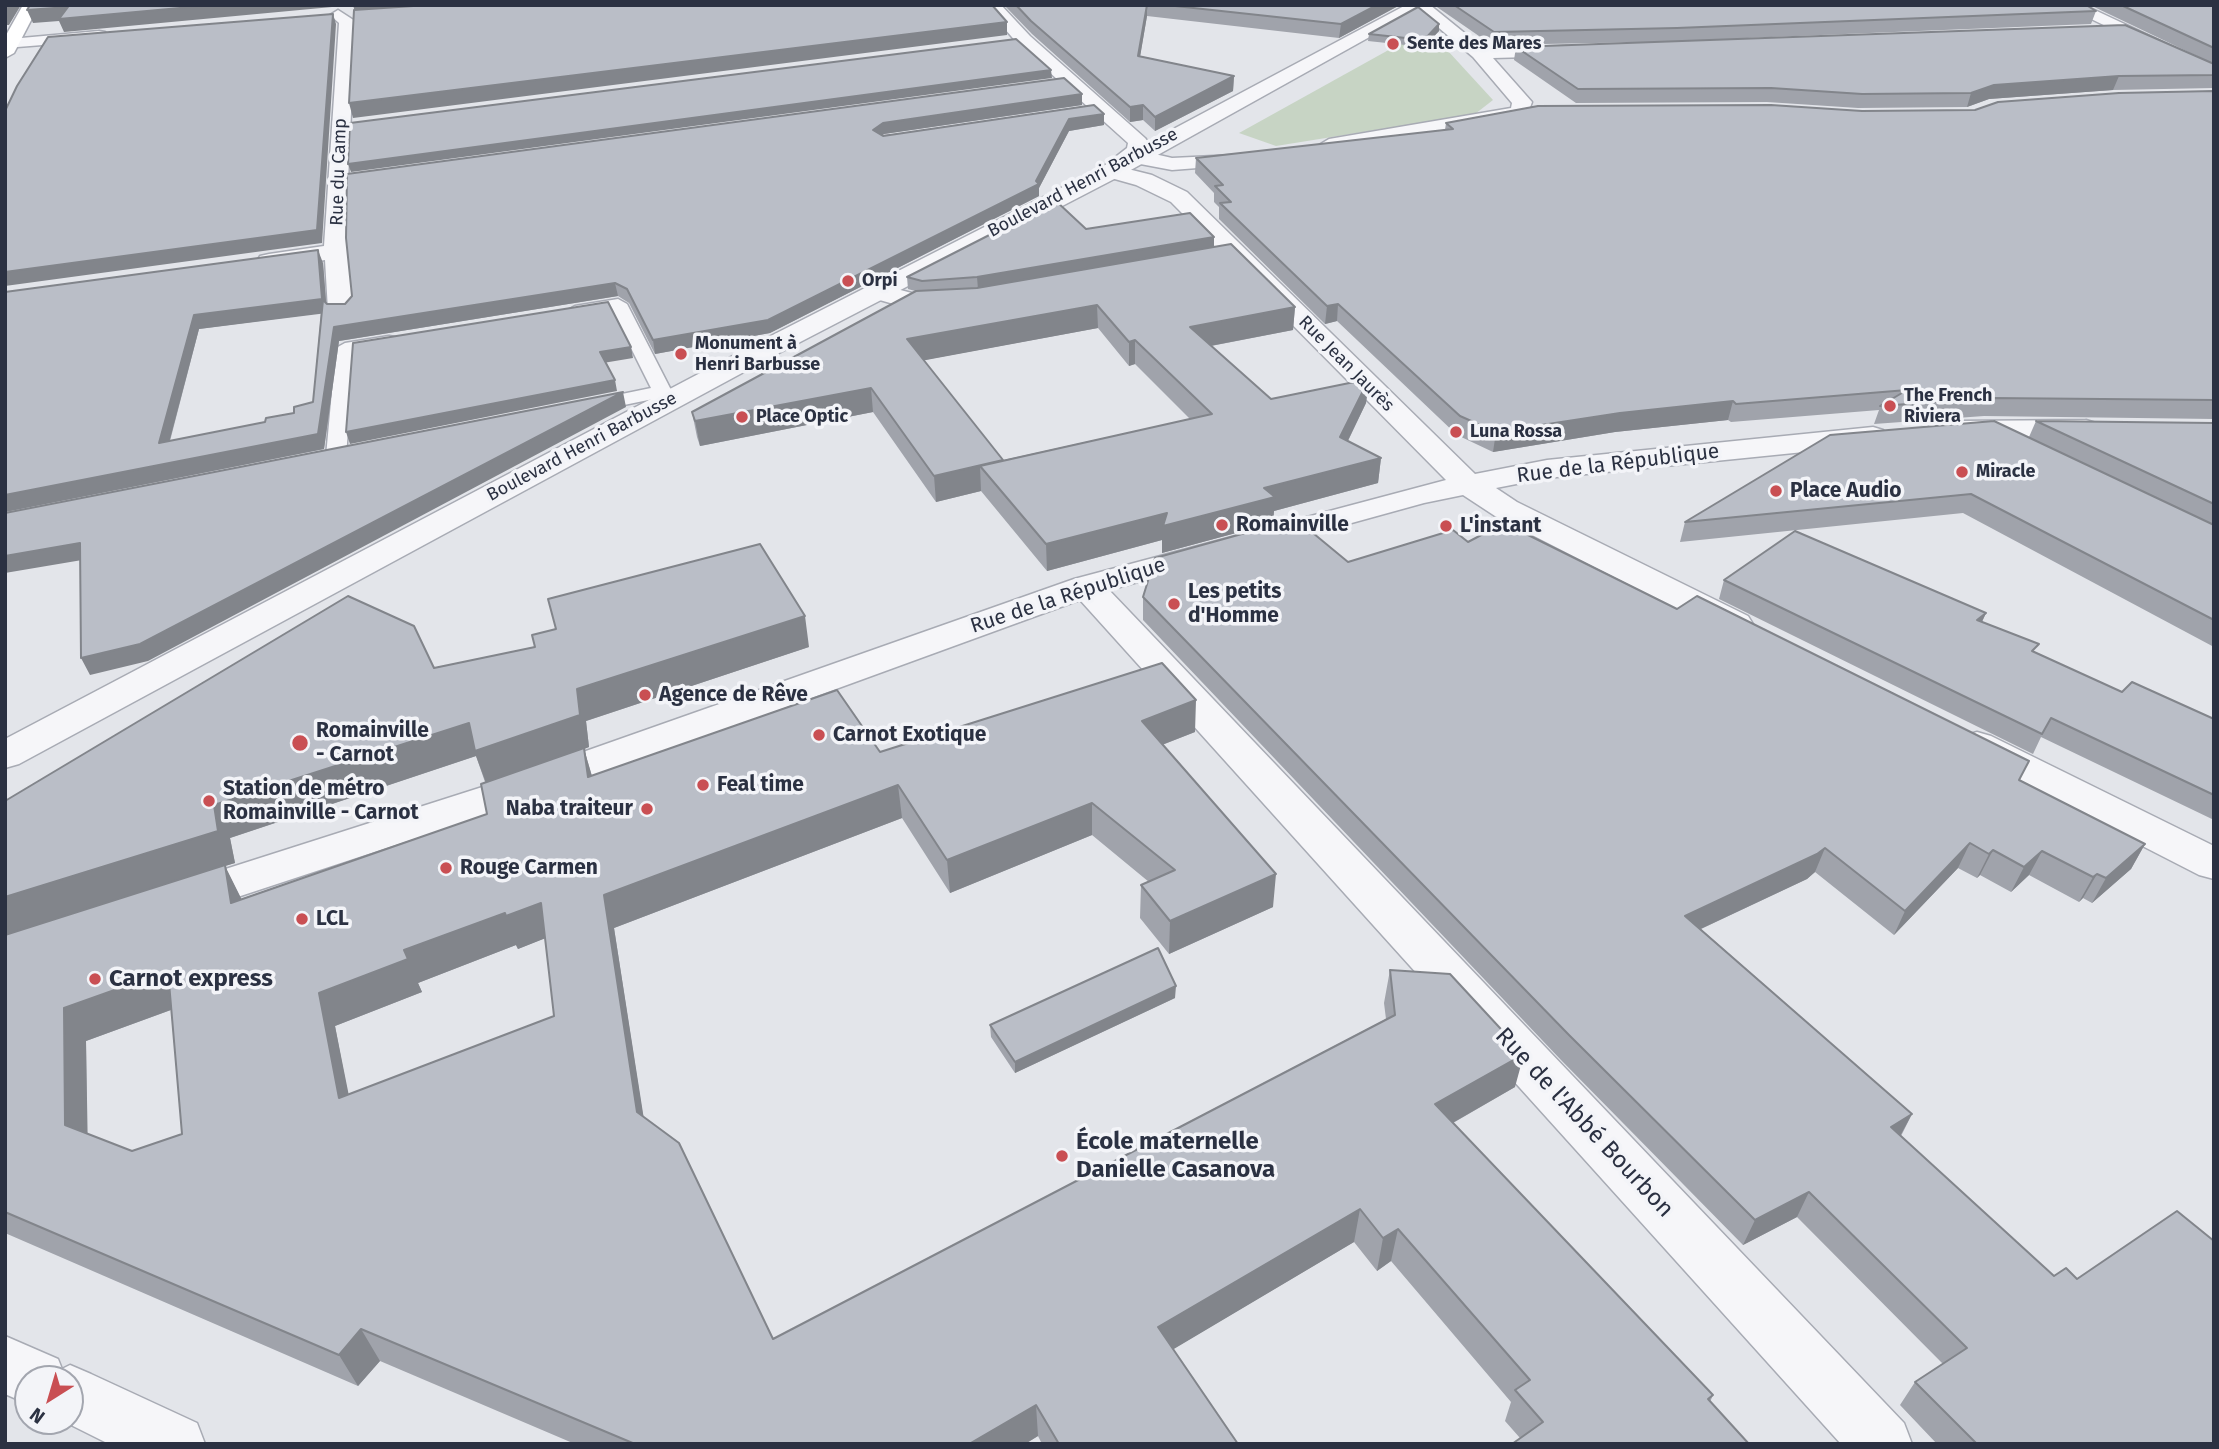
<!DOCTYPE html>
<meta charset="utf-8">
<style>
body{margin:0}
#map{position:relative;width:2219px;height:1449px;overflow:hidden;background:#e3e5ea;font-family:"Fira Sans",sans-serif}
canvas{display:block}
.frame{position:absolute;inset:0;border:7px solid #2b3142;pointer-events:none}
.north{position:absolute;left:14px;top:1365px;width:70px;height:70px;box-sizing:border-box;background:#f3f4f8;border:2px solid #a3a6af;border-radius:50%;rotate:217deg;font-size:19px;font-weight:700;line-height:28px;text-align:center;color:#2b3142}
.north::after{content:'';display:block;margin:auto;width:24px;height:32px;background:#c94f53;clip-path:polygon(50% 0,100% 100%,50% 72%,0 100%)}
</style>
<div id="map">
<canvas width="2219" height="1449"></canvas>
<div class="frame"></div>
<div class="north">N</div>
</div>
<script>
const ctx = document.querySelector('canvas').getContext('2d');
ctx.lineJoin = 'round';
function fillPath(path, color) {
  ctx.fillStyle = color;
  ctx.fill(path, 'evenodd');
}
function shape(rows) {
  const path = new Path2D();
  for (const r of rows) {
    path.moveTo(r[0], r[1]);
    for (let i = 2; i < r.length; i += 2) path.lineTo(r[i], r[i + 1]);
  }
  return path;
}
function strokePath(path, color, width, dash) {
  ctx.strokeStyle = color;
  ctx.lineWidth = width;
  ctx.lineCap = dash ? 'butt' : 'round';
  ctx.setLineDash(dash || []);
  ctx.stroke(path);
}
function drawText(font, color, halo, rows, align = 'center') {
  ctx.font = font + ' "Fira Sans",sans-serif';
  ctx.lineWidth = 7;
  ctx.setLineDash([]);
  ctx.textBaseline = 'middle';
  ctx.strokeStyle = halo;
  ctx.fillStyle = color;
  for (const [text, x, y, turn = 0] of rows) {
    ctx.save();
    ctx.translate(x, y);
    ctx.rotate((+turn || 0) * Math.PI / 180);
    ctx.textAlign = isNaN(turn) ? turn : align;
    if (halo) ctx.strokeText(text, 0, 0);
    ctx.fillText(text, 0, 0);
    ctx.restore();
  }
}
fillPath(shape([
 [1429,36,1437,39,1493,100,1475,114,1276,146,1239,133,1412,37]
]), '#c7d4c4');
const service = shape([
 [618,299,627,304,670,388,681,400,678,404,664,404,658,398,590,412,580,406,583,402,651,388,612,310,575,316,566,311,575,306,618,299],
 [389,336,395,337,398,341,395,345,354,352,346,456,343,460,329,460,326,456,336,348,345,343,389,336]
]);
const minor = shape([
 [984,5,1001,5,1030,36,1145,138,1148,142,1146,152,1172,158,1256,154,1259,158,1256,162,1249,164,1172,170,1135,163,1128,169,1152,175,1187,192,1475,474,1547,460,1873,427,1883,430,1888,436,1883,442,1873,445,1547,478,1496,488,1517,502,1748,616,1753,624,1748,632,1735,635,1722,632,1495,516,1463,495,1424,503,1109,590,1904,1423,1912,1444,1841,1444,1080,600,526,802,198,910,182,915,166,910,160,899,166,888,498,782,1074,579,1446,480,1171,202,1136,185,1104,176,1101,171,1104,166,1127,148,1128,143,1018,44,984,5],
 [1412,5,1430,5,1483,48,1567,46,1576,51,1567,56,1493,58,1532,102,1527,116,1486,126,1329,151,1322,149,1319,145,1329,139,1511,108,1512,103,1473,57,1412,5],
 [2062,5,2084,5,2214,66,2214,78,2062,5],
 [338,10,355,21,348,181,348,251,354,310,350,315,341,318,332,315,328,310,325,260,269,268,260,266,257,261,260,256,269,254,324,246,339,23,330,15,338,10],
 [99,31,105,32,108,36,105,40,5,48,5,40,10,39,99,31],
 [878,284,923,296,954,293,963,296,967,301,963,306,954,309,922,312,869,297,865,292,869,287,878,284],
 [2086,420,2096,423,2101,429,2096,435,1957,439,1947,436,1942,430,1947,424,1957,421,2086,420],
 [1977,732,1991,736,2214,846,2214,879,2199,875,1963,754,1957,745,1963,736,1977,732]
]);
const tertiary = shape([
 [1406,5,1427,5,1120,176,779,353,19,764,5,768,5,739,761,341,1104,166,1406,5],
 [5,1336,58,1359,62,1369,70,1365,91,1374,197,1423,205,1444,109,1444,63,1421,70,1421,70,1379,28,1379,28,1404,5,1394,5,1336]
]);
const secondary = shape([
 [23,5,39,5,14,53,5,58,5,37,23,5]
]);
strokePath(service, '#a8abb4', 3);
strokePath(minor, '#a8abb4', 3);
strokePath(tertiary, '#a8abb4', 3);
strokePath(secondary, '#a8abb4', 3);
fillPath(service, '#f6f6f9');
fillPath(minor, '#f6f6f9');
fillPath(tertiary, '#f6f6f9');
fillPath(secondary, '#fff');
fillPath(shape([
 [1004,5,1400,5,1339,38,1147,16,1140,56,1234,76,1233,91,1155,131,1143,120,1130,122,1032,34],
 [1434,5,2086,5,2096,11,2091,24,1747,38,2203,59,2090,5,2214,5,2214,88,2113,90,1989,99,1967,107,1858,108,1767,102,1576,103,1514,60,1516,47,1647,42,1492,45],
 [1439,24,1439,31,1424,47,1368,41,1369,34],
 [2214,91,2214,419,1984,416,1874,424,1879,410,1731,422,1728,420,1615,432,1493,452,1457,435,1337,321,1325,324,1219,219,1219,207,1214,202,1214,193,1195,173,1196,158,1445,130,1446,123,1862,111,1975,110],
 [1082,94,1082,105,884,134,882,135,1104,114,1104,125,1069,131,1039,188,1039,196,770,333,655,354,629,303,618,296,339,341,324,449,5,512,5,292,323,263,326,303,327,304,345,304,352,296,346,238],
 [321,313,313,402,294,413,265,422,170,441,199,329],
 [1086,229,1214,247,1295,307,1293,330,1211,346,1271,399,1369,379,1366,403,1348,441,1381,458,1378,483,1274,511,1273,523,1162,553,1162,540,1047,571,981,491,936,502,873,412,700,446,697,437,692,412,915,291,908,289,907,277],
 [1098,328,1129,366,1135,364,1190,419,1003,460,924,360],
 [2036,421,2214,423,2214,647,1963,513,1680,542,1685,522,2029,437],
 [1468,542,2020,780,2145,844,2131,869,2092,903,2083,898,2079,902,2029,875,2011,892,1980,875,1977,878,1958,868,1894,935,1815,872,1807,879,1701,929,1912,1114,1901,1136,2214,1444,1937,1444,1900,1405,1915,1382,1943,1364,1797,1217,1743,1245,1561,1060,1143,620,1143,597],
 [1724,580,1986,613,1982,622,2035,652,2122,692,2214,719,2214,820,2041,737,2033,754,1719,599],
 [809,647,586,721,589,747,584,749,592,776,880,752,1195,732,1162,745,1273,907,1169,954,1140,918,1141,885,1149,882,1092,835,950,893,902,818,614,928,643,1116,773,1339,1386,1019,1384,1003,1390,970,1515,1087,1453,1123,1713,1395,1710,1402,1520,1438,1505,1421,1511,1402,1391,1261,1377,1271,1354,1242,1173,1349,1238,1444,1042,1444,1038,1436,1025,1444,575,1444,380,1361,358,1386,5,1233,5,801,434,668],
 [476,756,485,782,487,814,241,899,225,866,235,863,230,838],
 [545,938,554,1016,348,1095,335,1026,422,992,418,983,516,945,518,949],
 [171,1010,182,1134,132,1151,87,1134,86,1041],
 [1175,998,1015,1073,991,1037,990,1025]
]), '#a0a3ab');
fillPath(shape([
 [8,5,21,5,9,25,5,25,5,9],
 [213,5,336,5,332,7,64,32,59,21,33,23,27,10,68,7],
 [353,5,447,5,355,12],
 [1147,5,1147,16,1138,69,1138,56],
 [1377,5,1400,5,1339,38,1341,24],
 [333,14,336,24,322,243,5,286,5,272],
 [1007,22,1007,35,353,118,349,103],
 [1439,24,1439,31,1424,47,1424,40],
 [1051,70,1052,78,351,172,348,164],
 [1234,76,1233,91,1155,131,1155,117],
 [2119,76,2113,90,1989,99,1967,107,1971,93,1994,85],
 [1082,94,1082,105,884,134,875,142,873,130,883,123],
 [1143,105,1143,120,1130,122,1130,107],
 [1104,114,1104,125,1069,131,1039,188,1039,196,770,333,655,354,653,340,1036,181,1069,119],
 [1214,237,1214,249,978,289,977,277],
 [318,250,323,263,327,313,199,329,165,458,159,443,194,315],
 [615,283,618,296,339,341,324,449,5,512,5,495,318,434,334,327],
 [1338,304,1337,321,1325,324,1327,306],
 [1097,305,1098,328,910,363,907,339],
 [1295,307,1293,330,1189,350,1190,327],
 [1135,340,1135,364,1129,366,1129,342],
 [631,347,633,358,603,363,600,352],
 [1369,379,1366,403,1337,463,1340,437],
 [615,380,617,391,350,444,346,432],
 [871,388,873,412,700,446,695,421],
 [623,392,626,407,148,661,90,675,81,658],
 [1733,401,1728,420,1615,432,1493,452,1496,432,1620,413],
 [1381,458,1378,483,1274,511,1273,523,1162,553,1162,540,1047,571,1046,544],
 [1003,460,980,466,981,491,936,502,934,476],
 [80,543,88,559,5,573,5,556],
 [1986,613,1977,632,1977,620],
 [805,616,809,647,586,721,589,747,584,749,593,780,486,783,476,756,230,838,235,863,225,866,241,898,248,936,5,936,5,897,214,805],
 [1196,700,1195,732,1141,753,1142,721],
 [898,785,902,818,614,928,648,1145,637,1112,604,895],
 [1092,803,1092,835,950,893,947,860],
 [1970,843,1958,868,1894,935,1905,911],
 [2145,844,2131,869,2092,903,2106,878],
 [1825,848,1815,872,1807,879,1677,940,1685,916],
 [1993,850,1980,875,1977,878,1989,854],
 [2042,851,2029,875,2011,892,2024,867],
 [1276,874,1273,907,1169,954,1170,921],
 [2097,874,2083,898,2079,902,2093,877],
 [541,903,551,936,518,949,516,945,418,983,422,992,335,1026,356,1131,339,1098,319,993,404,950,505,913],
 [168,971,187,1004,86,1041,88,1158,65,1125,64,1008],
 [1176,986,1175,998,1015,1073,1015,1062],
 [1524,1054,1515,1087,1428,1137,1435,1104],
 [1912,1114,1899,1138,1891,1127],
 [1809,1192,1797,1217,1743,1245,1755,1220],
 [1360,1209,1354,1242,1157,1359,1158,1327],
 [1398,1229,1391,1261,1377,1271,1383,1238],
 [361,1329,380,1361,358,1386,339,1355],
 [1036,1405,1038,1436,1025,1444,969,1444]
]), '#82858b');
const building = shape([
 [30,5,213,5,59,19,68,7,27,10,30,5],
 [428,5,992,5,1007,22,349,103,354,10,428,5],
 [1016,5,1147,5,1138,56,1234,76,1155,117,1143,105,1130,107,1031,21,1016,5],
 [1166,5,1377,5,1341,24,1166,5],
 [1454,5,2086,5,2096,11,1677,28,1494,32,1454,5],
 [2121,5,2214,5,2214,48,2121,5],
 [1418,7,1439,24,1424,40,1369,34,1418,7],
 [333,14,317,230,5,272,5,111,17,86,48,37,333,14],
 [2125,25,2214,64,2214,75,2119,76,1994,85,1971,93,1862,94,1771,88,1578,89,1516,47,2125,25],
 [1016,39,1051,70,348,164,350,123,1016,39],
 [1064,78,1082,94,883,123,873,130,883,136,1094,105,1104,114,1069,119,1036,181,1039,184,768,320,653,340,627,289,615,283,334,327,318,434,5,495,5,292,318,250,322,299,194,315,159,443,265,422,266,418,294,413,294,407,313,402,323,300,327,304,345,304,352,296,346,238,347,174,1064,78],
 [2214,91,2214,400,1991,398,1880,406,1907,390,1736,404,1733,401,1620,413,1496,432,1460,416,1338,304,1327,306,1220,203,1231,202,1215,186,1223,185,1196,158,1453,129,1446,123,1538,106,1771,105,1862,111,1975,110,1998,102,2119,93,2214,91],
 [1056,201,1086,229,1190,213,1214,237,977,277,922,281,907,277,1056,201],
 [1231,244,1295,307,1190,327,1271,399,1369,379,1340,437,1381,458,1264,488,1275,497,1163,526,1167,513,1046,544,980,466,1212,414,1135,340,1129,342,1097,305,907,339,1003,460,934,476,871,388,695,421,692,412,916,291,977,288,1231,244],
 [608,302,631,347,600,352,615,380,346,432,353,343,608,302],
 [623,392,140,644,81,658,80,543,5,556,5,513,623,392],
 [1994,421,2214,525,2214,620,1971,494,1685,522,1830,435,1994,421],
 [2036,421,2214,423,2214,504,2036,421],
 [1296,519,1348,562,1453,530,1468,542,1504,523,1677,609,1697,596,2029,761,2019,780,2145,844,2106,878,2097,874,2093,877,2042,851,2024,867,1993,850,1989,854,1970,843,1905,911,1825,848,1817,854,1685,916,1912,1114,1891,1127,2054,1276,2066,1268,2077,1279,2177,1211,2214,1241,2214,1444,1977,1444,1915,1382,1967,1348,1809,1192,1755,1220,1569,1035,1143,597,1155,558,1296,519],
 [1795,531,1986,613,1977,620,2039,644,2032,651,2122,692,2132,682,2214,719,2214,795,2051,718,2042,734,1724,580,1795,531],
 [760,544,805,616,577,689,580,715,475,751,469,723,214,805,218,831,5,897,5,801,348,596,414,626,434,668,535,647,532,635,556,629,548,599,760,544],
 [1162,663,1196,700,1142,721,1276,874,1170,921,1141,885,1175,870,1092,803,947,860,898,785,604,895,637,1112,679,1143,773,1339,1395,1015,1390,970,1450,974,1524,1054,1435,1104,1713,1395,1708,1399,1749,1444,1512,1444,1543,1422,1515,1390,1530,1380,1398,1229,1383,1238,1360,1209,1158,1327,1238,1444,1059,1444,1036,1405,969,1444,635,1444,361,1329,339,1355,5,1212,5,935,225,865,231,903,487,814,481,784,584,748,588,777,837,690,880,752,1162,663],
 [541,903,554,1016,339,1098,319,993,408,959,404,950,505,913,506,916,541,903],
 [168,971,182,1134,132,1151,65,1125,64,1008,168,971],
 [1158,948,1176,986,1015,1062,990,1025,1158,948]
]);
fillPath(building, '#babec7');
strokePath(building, '#82858b', 2);
for (const [x, y, r, color] of [
 [1393,44,7,"#c94f53"],
 [848,281,7,"#c94f53"],
 [681,354,7,"#c94f53"],
 [1890,406,7,"#c94f53"],
 [742,417,7,"#c94f53"],
 [1456,432,7,"#c94f53"],
 [1962,472,7,"#c94f53"],
 [1776,491,7,"#c94f53"],
 [1222,525,7,"#c94f53"],
 [1446,526,7,"#c94f53"],
 [1174,604,7,"#c94f53"],
 [645,695,7,"#c94f53"],
 [819,735,7,"#c94f53"],
 [300,743,9,"#c94f53"],
 [703,785,7,"#c94f53"],
 [209,801,7,"#c94f53"],
 [647,809,7,"#c94f53"],
 [446,868,7,"#c94f53"],
 [302,919,7,"#c94f53"],
 [95,979,7,"#c94f53"],
 [1062,1156,7,"#c94f53"]
]) {
  const dot = new Path2D();
  dot.arc(x, y, r, 0, 2 * Math.PI);
  ctx.fillStyle = color;
  ctx.fill(dot);
  strokePath(dot, '#f3f4f8', 2.5);
}
drawText('bold 18px', '#2b3142', '#f3f4f8', [
 ["Sente des Mares",1407,44],
 ["Orpi",862,281],
 ["Monument à",695,344],
 ["Henri Barbusse",695,365],
 ["The French",1904,396],
 ["Riviera",1904,417],
 ["Place Optic",756,417],
 ["Luna Rossa",1470,432],
 ["Miracle",1976,472]
], 'left');
drawText('18px', '#2b3142', '#f3f4f8', [
 ["Rue du Camp",339,172,-88],
 ["Boulevard Henri Barbusse",1083,183,-28],
 ["Rue Jean Jaurès",1346,364,45],
 ["Boulevard Henri Barbusse",582,447,-28]
]);
drawText('21px', '#2b3142', '#f3f4f8', [
 ["Rue de la République",1618,464,-7],
 ["Rue de la République",1068,596,-18]
]);
drawText('bold 21px', '#2b3142', '#f3f4f8', [
 ["Place Audio",1790,491],
 ["Romainville",1236,525],
 ["L'instant",1460,526],
 ["Les petits",1188,592],
 ["d'Homme",1188,616],
 ["Agence de Rêve",659,695],
 ["Romainville",316,731],
 ["- Carnot",316,755],
 ["Carnot Exotique",833,735],
 ["Feal time",717,785],
 ["Station de métro",223,789],
 ["Romainville - Carnot",223,813],
 ["Naba traiteur",633,809,"right"],
 ["Rouge Carmen",460,868],
 ["LCL",316,919]
], 'left');
drawText('bold 24px', '#2b3142', '#f3f4f8', [
 ["Carnot express",109,979],
 ["École maternelle",1076,1142],
 ["Danielle Casanova",1076,1170]
], 'left');
drawText('24px', '#2b3142', '#f3f4f8', [
 ["Rue de l'Abbé Bourbon",1584,1123,47]
]);
</script>
